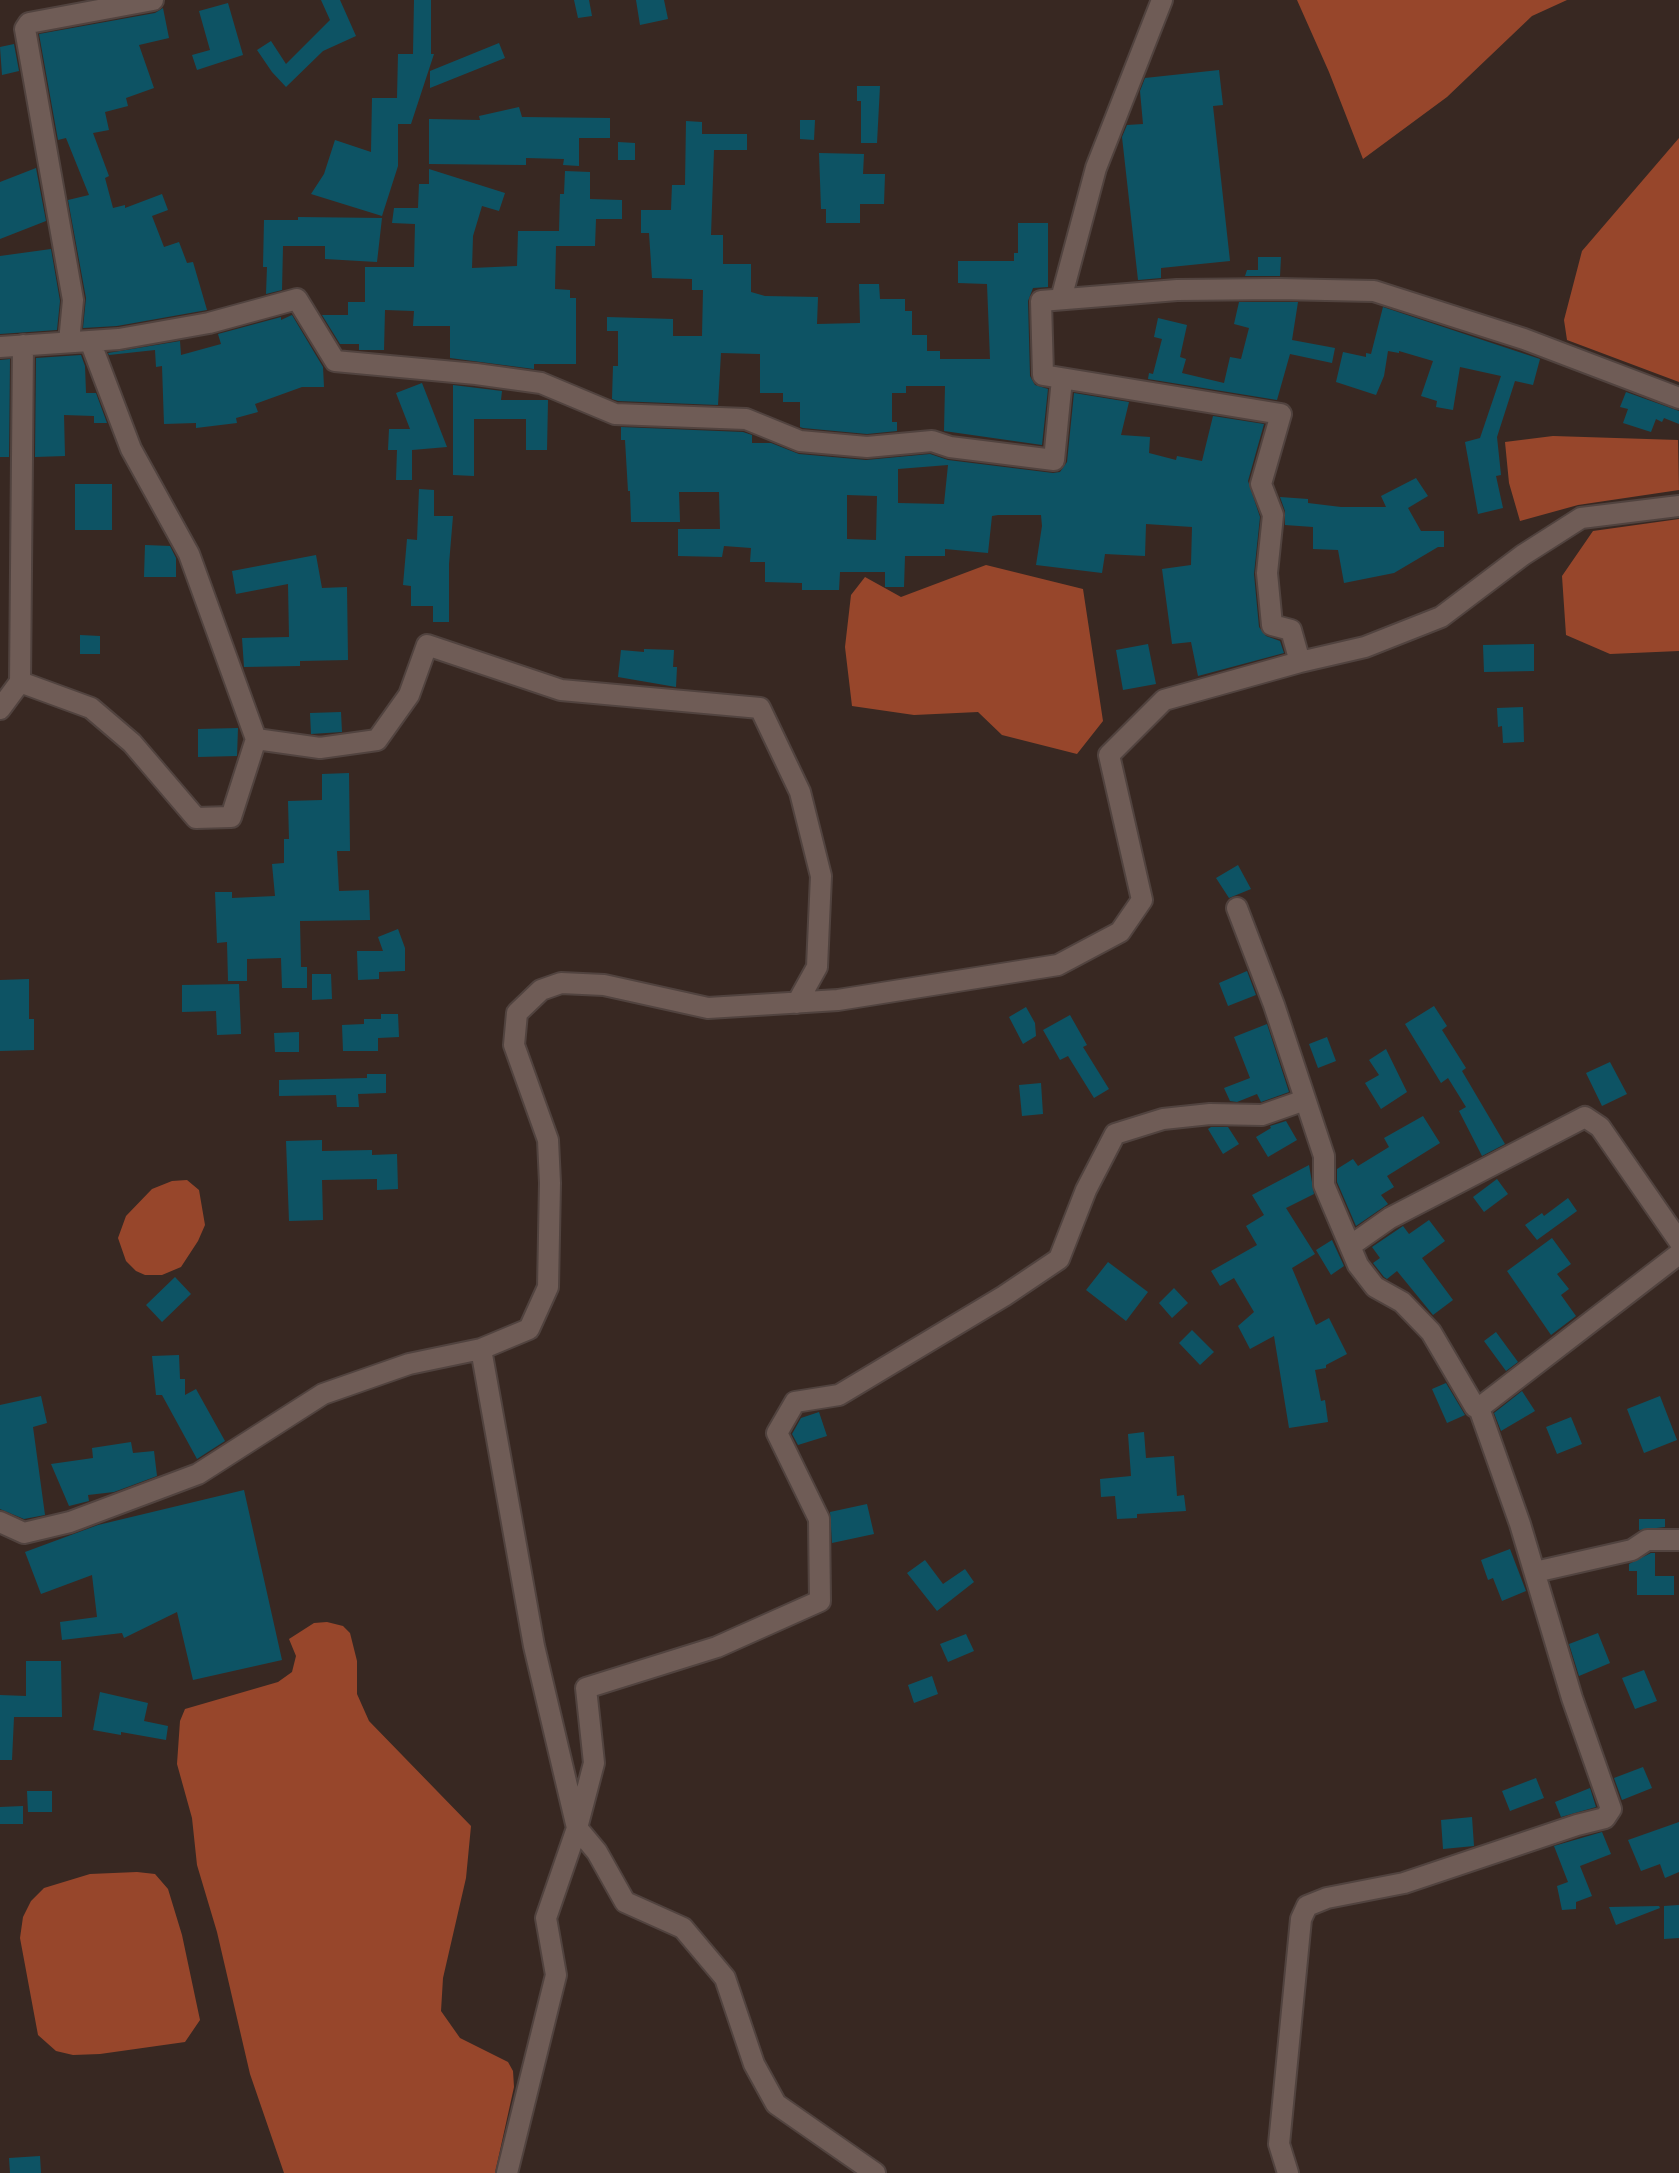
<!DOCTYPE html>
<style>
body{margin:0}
canvas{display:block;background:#382822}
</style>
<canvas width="1679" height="2173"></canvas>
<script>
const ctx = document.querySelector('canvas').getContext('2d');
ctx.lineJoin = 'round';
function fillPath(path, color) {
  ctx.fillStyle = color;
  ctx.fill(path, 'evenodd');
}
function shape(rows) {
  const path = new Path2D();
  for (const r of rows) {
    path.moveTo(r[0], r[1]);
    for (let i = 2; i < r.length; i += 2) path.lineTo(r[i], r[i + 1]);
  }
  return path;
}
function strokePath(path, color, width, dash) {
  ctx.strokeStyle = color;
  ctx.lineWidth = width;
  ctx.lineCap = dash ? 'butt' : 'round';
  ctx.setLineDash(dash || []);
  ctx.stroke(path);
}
fillPath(shape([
 [1297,0,1567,0,1532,16,1447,97,1363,159,1329,72],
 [1679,138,1679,382,1567,340,1564,320,1582,251],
 [1553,436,1678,440,1679,490,1578,505,1520,521,1509,483,1505,442],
 [1679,519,1679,651,1610,654,1566,635,1562,576,1593,531],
 [986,565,1083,589,1103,721,1077,754,1002,735,978,712,914,715,852,706,845,647,851,595,865,577,901,597],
 [187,1180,199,1190,205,1225,198,1241,181,1267,162,1275,145,1275,136,1271,126,1261,118,1238,126,1216,152,1189,172,1181],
 [327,1622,343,1626,350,1633,357,1661,357,1694,369,1721,471,1826,466,1878,443,1978,441,2011,460,2038,508,2062,513,2071,514,2087,495,2173,284,2173,250,2074,217,1932,197,1865,192,1818,177,1764,180,1721,185,1709,278,1682,292,1672,296,1656,289,1639,314,1623],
 [137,1872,155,1874,168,1889,182,1935,200,2020,185,2042,100,2054,73,2055,56,2051,38,2035,20,1938,23,1917,31,1901,44,1888,90,1874]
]), '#97462b');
fillPath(shape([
 [321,0,340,0,356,36,323,51,286,87,272,72,257,50,271,41,286,64,330,20],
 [414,0,431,0,431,54,434,54,411,124,398,124,398,166,382,216,311,194,324,174,335,140,371,152,372,98,397,98,398,54,413,54],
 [574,0,589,0,592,16,578,18],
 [636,0,664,0,668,19,640,25],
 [228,3,243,55,197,70,192,55,210,50,199,11],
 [163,8,169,38,139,45,154,88,126,98,128,106,105,112,109,130,93,133,109,176,105,178,113,208,125,205,125,208,162,194,168,210,152,216,164,247,179,242,187,263,193,262,207,310,117,326,83,328,86,298,68,200,89,195,66,138,58,140,39,34,155,13],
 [499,43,505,58,430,88,430,71],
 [14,44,19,71,2,75,0,47],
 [1219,70,1223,105,1213,106,1230,261,1161,268,1161,278,1138,280,1122,137,1127,125,1143,124,1140,91,1145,78],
 [857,86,880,86,877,143,861,143,861,101,857,101],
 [519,107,522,117,610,118,610,138,579,138,579,166,563,165,564,159,526,158,526,165,429,164,429,119,480,120,479,116],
 [800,120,815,120,814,140,800,139],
 [686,121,702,122,702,134,747,134,747,150,714,150,711,235,723,235,723,264,751,264,751,292,765,296,818,297,817,324,860,323,859,284,879,284,880,299,905,299,905,311,912,311,912,335,927,335,927,351,940,351,940,359,990,359,987,284,958,283,958,261,1014,261,1014,253,1018,253,1018,223,1048,223,1048,287,1033,288,1028,301,1030,376,1035,385,1048,389,1042,445,944,431,945,386,906,386,906,393,892,393,892,422,897,422,897,431,867,434,803,428,800,427,800,402,783,402,783,393,760,393,760,354,721,353,718,405,618,401,612,399,613,366,618,366,618,331,607,331,607,317,673,319,673,336,702,336,703,290,692,290,692,279,652,278,649,233,641,233,641,210,671,210,672,185,685,185],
 [618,142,635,143,635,160,618,160],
 [819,153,864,154,863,174,885,174,884,204,860,204,860,223,826,223,826,209,821,209],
 [36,168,46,221,0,239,0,182],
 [429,169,505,193,499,211,482,206,473,236,472,268,517,266,518,231,559,231,560,194,564,194,565,171,590,172,590,199,622,200,622,219,596,219,595,246,556,246,555,289,570,290,570,298,576,298,576,364,534,364,534,369,450,358,450,326,413,326,414,311,385,310,384,350,359,350,359,344,340,344,322,315,348,315,348,302,365,302,365,267,414,267,415,224,392,223,394,208,418,208,419,184,429,184],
 [298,217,382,218,377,262,325,259,325,246,283,246,282,290,266,294,267,267,263,267,264,220,298,220],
 [51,249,60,301,57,330,0,334,0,256],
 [1258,257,1281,257,1280,276,1245,276,1247,270,1258,270],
 [1239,302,1298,302,1292,340,1335,348,1332,363,1290,354,1277,400,1148,379,1149,373,1153,374,1162,339,1154,337,1158,318,1187,325,1180,357,1186,359,1182,373,1224,383,1230,357,1241,359,1249,328,1234,324],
 [1383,307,1540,359,1533,385,1515,381,1497,437,1501,475,1496,476,1503,508,1478,514,1465,442,1480,438,1501,376,1460,367,1453,410,1436,407,1437,401,1421,396,1433,361,1399,351,1399,353,1388,351,1384,376,1376,395,1336,382,1343,352,1366,357,1366,353,1371,354],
 [292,315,323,367,324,387,302,387,255,404,258,412,236,418,237,423,196,428,196,423,164,424,162,366,156,367,155,350,109,355,108,353,180,341,181,355,221,344,218,334,281,317,281,320],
 [81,355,85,366,86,393,96,393,107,423,94,423,94,416,64,415,65,456,35,457,36,358],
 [10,359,9,457,0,457,0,360],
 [422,383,447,447,412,450,412,480,396,480,397,450,388,450,389,429,410,429,396,393],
 [453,385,502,391,501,400,548,400,547,450,526,450,526,419,474,419,474,476,453,475],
 [1626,392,1679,411,1679,424,1664,418,1662,422,1656,419,1651,432,1623,423,1628,409,1620,407],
 [1074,393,1129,402,1121,435,1150,437,1149,453,1176,460,1177,456,1202,461,1213,416,1264,424,1248,481,1260,517,1254,574,1259,627,1266,636,1280,641,1284,653,1198,676,1191,642,1172,644,1162,569,1191,565,1192,527,1146,524,1145,556,1105,554,1102,573,1036,565,1042,526,1041,515,998,515,992,516,988,553,945,549,945,556,905,556,904,587,885,587,885,572,840,572,839,590,802,590,802,583,765,582,765,562,750,562,751,548,724,546,722,557,678,556,678,529,720,529,719,492,679,492,680,522,631,522,630,491,628,491,625,440,621,440,621,427,743,432,752,435,752,443,771,443,799,454,866,460,930,454,948,460,1053,473,1060,472,1067,462],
 [948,465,944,504,898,503,898,469],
 [847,495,877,496,876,540,847,539],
 [1416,478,1428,496,1408,508,1421,531,1444,531,1444,547,1438,547,1394,573,1344,583,1338,550,1313,549,1313,527,1285,525,1285,511,1280,497,1308,499,1308,503,1341,507,1386,507,1381,496],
 [75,484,112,484,112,530,75,530],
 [419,489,434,490,434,516,453,516,449,564,449,622,433,622,433,606,411,606,411,586,403,585,407,539,417,540],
 [145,545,170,546,176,558,176,577,144,577],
 [316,555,322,588,347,587,348,660,300,661,300,666,244,667,242,638,289,637,288,584,236,594,232,571],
 [80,635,100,636,100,654,80,654],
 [1148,644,1156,684,1123,690,1116,650],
 [1534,644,1534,671,1484,672,1483,645],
 [644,649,674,650,673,667,677,667,676,687,618,677,621,650,644,652],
 [1523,707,1524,742,1503,743,1502,726,1498,727,1497,708],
 [341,712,342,732,311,734,310,713],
 [238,728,237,756,198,757,198,729],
 [349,773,350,851,337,851,339,891,369,890,370,920,300,921,301,967,307,967,307,988,282,988,281,958,247,959,247,981,228,981,227,942,217,943,215,892,232,892,232,898,275,896,272,864,284,863,284,839,289,839,288,801,322,800,322,774],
 [1238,865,1251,889,1229,898,1216,878],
 [398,929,405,948,405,971,379,972,379,979,358,980,357,951,383,951,378,937],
 [1247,971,1256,995,1228,1006,1219,983],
 [312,974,331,974,332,999,312,1000],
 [29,979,29,1019,34,1019,34,1050,0,1051,0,980],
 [239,984,241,1034,217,1035,216,1011,182,1012,182,985],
 [1434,1006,1447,1026,1442,1030,1466,1068,1462,1071,1505,1144,1482,1156,1459,1111,1466,1107,1448,1078,1441,1083,1405,1024],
 [1026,1007,1035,1023,1036,1036,1023,1044,1009,1017],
 [381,1014,398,1014,399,1037,378,1038,378,1051,343,1051,342,1025,364,1024,364,1019,381,1019],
 [1070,1015,1087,1045,1083,1047,1109,1089,1094,1098,1068,1056,1060,1060,1043,1030],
 [1267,1024,1289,1092,1261,1102,1257,1094,1237,1102,1230,1101,1224,1088,1250,1078,1234,1037],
 [299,1032,299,1052,275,1052,274,1033],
 [1327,1037,1336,1061,1318,1068,1309,1044],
 [1386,1049,1407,1092,1381,1109,1365,1083,1379,1075,1369,1060],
 [1610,1062,1627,1094,1602,1106,1586,1073],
 [367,1074,386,1074,386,1093,358,1094,359,1107,337,1107,336,1095,279,1096,279,1080,367,1078],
 [1041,1083,1043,1114,1022,1116,1019,1085],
 [1423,1116,1440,1143,1387,1176,1394,1187,1381,1195,1388,1204,1356,1226,1337,1182,1337,1169,1353,1159,1358,1166,1389,1147,1384,1138],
 [1286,1121,1297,1140,1268,1157,1256,1137,1271,1128,1270,1126],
 [1211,1127,1228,1127,1239,1144,1223,1154,1208,1129],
 [322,1140,322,1151,372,1150,372,1155,397,1154,398,1189,377,1190,377,1179,322,1180,323,1220,289,1221,286,1141],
 [1309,1165,1314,1194,1286,1208,1315,1254,1292,1268,1316,1325,1329,1318,1347,1354,1326,1365,1326,1368,1315,1370,1321,1401,1325,1400,1328,1422,1289,1428,1274,1336,1250,1349,1238,1326,1254,1312,1234,1278,1220,1286,1211,1271,1257,1245,1246,1226,1264,1215,1252,1195],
 [1497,1179,1508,1194,1484,1212,1473,1197],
 [1568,1198,1577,1211,1537,1240,1525,1225,1542,1213,1544,1216],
 [1429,1220,1445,1241,1422,1258,1453,1300,1433,1315,1397,1271,1387,1279,1384,1277,1373,1263,1380,1258,1372,1247,1403,1226,1409,1234],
 [1552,1238,1571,1264,1557,1274,1569,1289,1561,1295,1576,1316,1551,1335,1507,1271],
 [1332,1240,1344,1266,1331,1275,1316,1250],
 [1108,1262,1148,1292,1126,1321,1086,1290],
 [175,1277,191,1294,162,1322,146,1305],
 [1174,1288,1188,1303,1172,1318,1159,1303],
 [1192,1330,1214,1352,1200,1365,1179,1343],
 [1496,1332,1518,1362,1506,1371,1484,1341],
 [179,1355,180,1379,185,1379,185,1395,196,1389,225,1441,197,1459,162,1395,156,1395,152,1356],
 [1446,1383,1465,1415,1447,1423,1432,1389],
 [1522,1391,1535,1411,1501,1431,1494,1413],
 [41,1396,47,1423,33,1427,45,1515,24,1519,0,1509,0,1405],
 [1660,1396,1677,1440,1644,1453,1627,1409],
 [819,1412,827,1436,798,1445,792,1434,801,1418],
 [1571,1417,1582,1444,1557,1454,1546,1427],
 [1144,1432,1146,1458,1174,1456,1177,1496,1184,1495,1186,1511,1137,1514,1137,1518,1117,1519,1115,1496,1101,1497,1100,1479,1131,1476,1128,1434],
 [131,1442,133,1453,154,1451,157,1476,114,1492,88,1495,89,1501,69,1506,51,1464,93,1458,92,1448],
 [244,1490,282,1660,193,1680,177,1612,124,1638,122,1633,62,1640,60,1622,97,1617,92,1575,41,1594,25,1552,98,1525],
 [867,1504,874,1534,832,1543,830,1512],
 [1639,1519,1665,1519,1665,1527,1639,1530],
 [1510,1549,1526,1591,1502,1601,1493,1578,1488,1580,1481,1560],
 [1651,1553,1655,1553,1655,1576,1674,1576,1674,1595,1637,1595,1637,1571,1629,1571,1629,1564],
 [925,1560,943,1584,965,1569,974,1582,937,1611,907,1573],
 [1598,1633,1610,1663,1579,1676,1569,1644],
 [966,1634,974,1651,948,1662,940,1644],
 [26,1661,61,1661,62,1717,14,1717,12,1760,0,1760,0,1695,26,1696],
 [1644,1670,1657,1701,1635,1709,1622,1678],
 [932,1676,938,1694,914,1703,908,1685],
 [100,1692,148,1703,144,1721,168,1726,166,1740,121,1732,121,1735,93,1730],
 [1643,1767,1652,1788,1622,1800,1614,1778],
 [1536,1778,1544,1798,1510,1811,1502,1791],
 [1590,1788,1596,1807,1561,1817,1555,1802],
 [27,1791,52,1791,52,1812,28,1812],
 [23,1806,23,1824,0,1824,0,1807],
 [1472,1817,1474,1846,1443,1849,1441,1820],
 [1679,1822,1679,1872,1665,1878,1660,1864,1641,1871,1628,1840],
 [1602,1832,1611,1854,1580,1866,1592,1896,1576,1902,1576,1909,1562,1910,1557,1886,1568,1882,1554,1846],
 [1679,1905,1679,1938,1664,1939,1664,1906],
 [1659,1906,1660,1908,1616,1925,1609,1907],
 [40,2156,41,2173,10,2173,9,2158]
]), '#0d5364');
const minor = shape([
 [1061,299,1096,168,1162,0],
 [90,341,131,449,189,554,256,739],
 [69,342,73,300,25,29,29,23,153,0],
 [23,345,20,682,91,708,132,743,196,818,231,817,256,739,320,748,377,740,409,695,427,645,561,690,760,708,800,792,821,876,817,967,797,1003],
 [0,347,119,339,209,323,297,299,335,361,476,374,541,383,615,414,746,419,800,441,867,447,932,441,950,447,1054,460,1062,379],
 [1300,662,1291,630,1272,625,1267,573,1273,515,1261,484,1281,414,1043,375,1041,301,1177,290,1278,289,1374,291,1524,339,1679,398],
 [0,709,20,682],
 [1237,908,1274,1005,1324,1156,1324,1185,1358,1265,1375,1287,1402,1302,1431,1332,1475,1407,1479,1408,1520,1524,1572,1698,1611,1809,1605,1818,1577,1825,1404,1883,1327,1898,1307,1906,1301,1919,1279,2144,1288,2173],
 [1350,1246,1390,1218,1585,1117,1600,1127,1679,1241],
 [481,1349,534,1646,577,1828,546,1918,556,1975,507,2173],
 [1479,1408,1679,1254],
 [0,1522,24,1533,70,1522,198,1474,323,1394,409,1364,481,1349,529,1329,548,1287,550,1183,548,1140,514,1045,517,1013,541,990,561,983,604,985,708,1008,838,1000,1058,965,1120,932,1142,900,1109,755,1164,700,1300,662,1365,647,1441,617,1523,555,1581,518,1679,506],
 [1535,1572,1632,1550,1647,1540,1679,1540],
 [875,2173,776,2104,754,2064,725,1978,683,1928,625,1902,597,1852,577,1828,594,1763,586,1688,717,1647,820,1601,819,1519,777,1433,795,1402,839,1395,1004,1296,1059,1259,1086,1190,1115,1134,1163,1119,1210,1114,1262,1115,1305,1100]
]);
strokePath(minor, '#51433f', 24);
strokePath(minor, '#6f5c56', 20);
</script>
